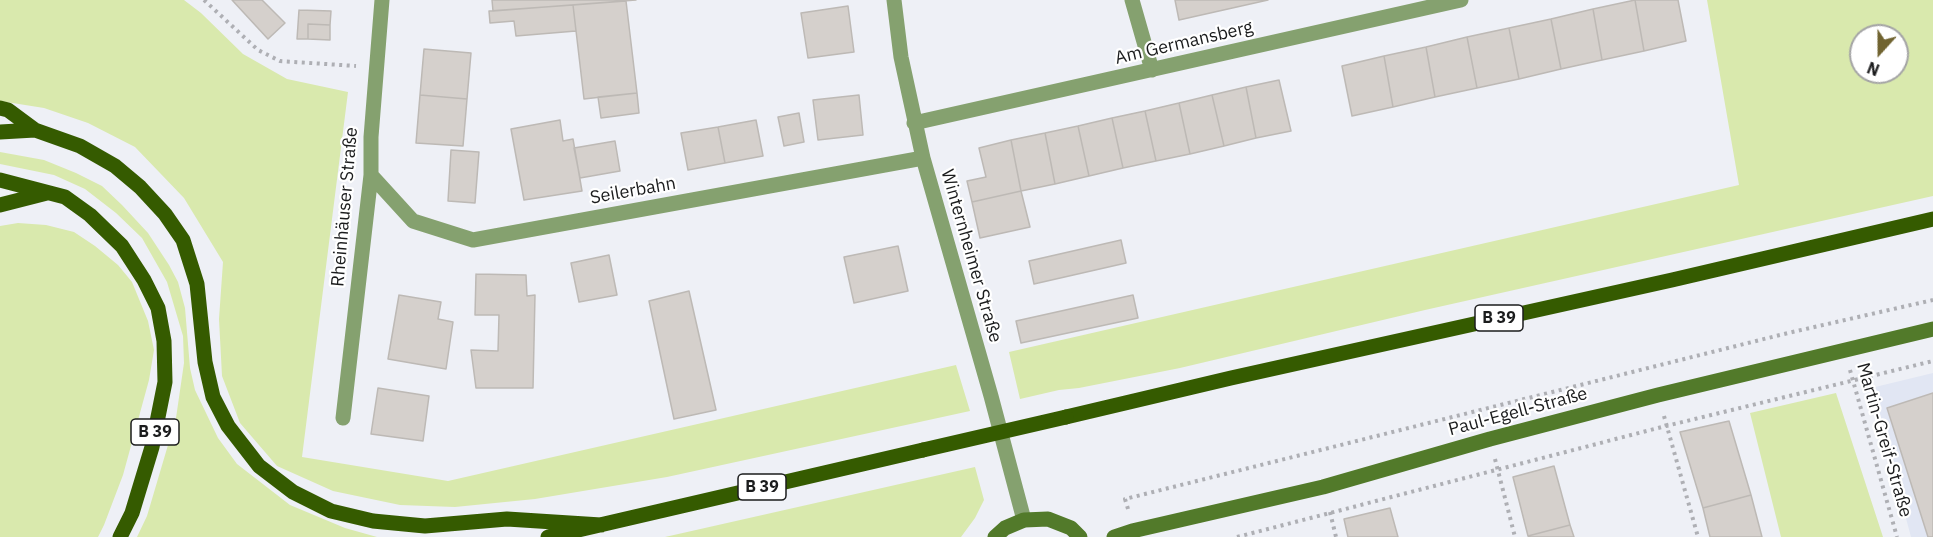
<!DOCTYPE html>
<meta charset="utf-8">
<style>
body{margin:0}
#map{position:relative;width:1933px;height:537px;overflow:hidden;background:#eef0f6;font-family:"IBM Plex Sans",sans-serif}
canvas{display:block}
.north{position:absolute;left:1849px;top:24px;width:60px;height:60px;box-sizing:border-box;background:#fff;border:2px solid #a4a4a5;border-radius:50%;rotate:201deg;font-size:16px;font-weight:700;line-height:24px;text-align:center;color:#1b1c1d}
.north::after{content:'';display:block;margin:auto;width:21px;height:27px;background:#706330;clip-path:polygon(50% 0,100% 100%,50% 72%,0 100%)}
</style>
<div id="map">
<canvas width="1933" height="537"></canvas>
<div class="north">N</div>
</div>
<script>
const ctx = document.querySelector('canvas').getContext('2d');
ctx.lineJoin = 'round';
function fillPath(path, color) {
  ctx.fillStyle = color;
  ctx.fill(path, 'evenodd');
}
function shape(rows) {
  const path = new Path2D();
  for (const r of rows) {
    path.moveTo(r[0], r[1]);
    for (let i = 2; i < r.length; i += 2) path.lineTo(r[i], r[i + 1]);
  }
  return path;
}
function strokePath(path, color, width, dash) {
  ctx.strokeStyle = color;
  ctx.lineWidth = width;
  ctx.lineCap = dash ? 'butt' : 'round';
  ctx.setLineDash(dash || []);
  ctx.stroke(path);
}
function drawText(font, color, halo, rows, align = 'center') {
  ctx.font = font + ' "IBM Plex Sans",sans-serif';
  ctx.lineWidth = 4.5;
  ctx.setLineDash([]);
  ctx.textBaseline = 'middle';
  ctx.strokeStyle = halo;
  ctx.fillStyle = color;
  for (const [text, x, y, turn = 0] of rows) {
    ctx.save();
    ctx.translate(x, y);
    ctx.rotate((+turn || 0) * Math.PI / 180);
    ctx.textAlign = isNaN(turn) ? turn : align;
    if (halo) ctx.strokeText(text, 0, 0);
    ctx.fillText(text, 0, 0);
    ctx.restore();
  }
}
fillPath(shape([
 [1933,373,1933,537,1911,537,1871,388]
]), '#e1e6f3');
fillPath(shape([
 [0,0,184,0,201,13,243,54,287,79,348,92,302,457,448,481,956,365,970,411,667,477,535,499,455,507,400,505,333,491,277,466,240,423,222,376,219,319,223,262,184,198,135,147,88,123,44,108,0,101],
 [1707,0,1933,0,1933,196,1425,310,1180,368,1079,388,1059,390,1020,399,1009,352,1739,185],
 [1861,36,1897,36,1897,72,1861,72],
 [0,152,44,160,76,173,102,186,122,205,148,233,169,265,178,282,185,308,190,368,195,390,218,438,237,464,290,505,345,528,377,537,137,537,147,516,176,418,184,363,183,336,167,282,142,238,116,213,85,189,54,175,0,164],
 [18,223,46,225,74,232,95,246,118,265,132,282,148,321,154,350,149,380,123,475,104,525,98,537,0,537,0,226],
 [1836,393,1883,537,1781,537,1750,413],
 [975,467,984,500,975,518,961,537,665,537]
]), '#d9e9ad');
const building = shape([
 [232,0,262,0,285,23,268,39,232,0],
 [492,0,636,0,493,11,492,0],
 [1175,0,1268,0,1179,20,1175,0],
 [1635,0,1644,51,1602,60,1593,9,1635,0],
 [1635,0,1678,0,1686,41,1644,51,1635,0],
 [626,1,637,93,584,99,573,5,626,1],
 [573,5,576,31,516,36,514,21,490,23,489,11,573,5],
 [848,6,854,52,808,58,801,13,848,6],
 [1593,9,1602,60,1561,69,1551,19,1593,9],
 [299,10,331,11,330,25,308,24,308,39,297,39,299,10],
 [1551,19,1561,69,1519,79,1509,28,1551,19],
 [308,24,330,25,330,40,308,39,308,24],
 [1509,28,1519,79,1477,88,1467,37,1509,28],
 [1467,37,1477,88,1435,97,1426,47,1467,37],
 [1426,47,1435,97,1393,107,1384,56,1426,47],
 [424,49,471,53,467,99,420,95,424,49],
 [1384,56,1393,107,1352,116,1342,66,1384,56],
 [1279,80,1291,131,1256,138,1246,87,1279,80],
 [1246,87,1256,138,1224,146,1212,95,1246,87],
 [637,93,639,113,601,118,598,97,637,93],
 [420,95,467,99,463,146,416,143,420,95],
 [859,95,863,135,818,140,813,100,859,95],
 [1212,95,1224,146,1190,154,1179,103,1212,95],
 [1179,103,1190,154,1156,161,1145,111,1179,103],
 [1145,111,1156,161,1123,168,1112,118,1145,111],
 [799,113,804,142,784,146,778,117,799,113],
 [1112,118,1123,168,1089,176,1078,126,1112,118],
 [560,120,563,141,573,139,582,191,524,200,511,129,560,120],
 [756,120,763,156,725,163,718,127,756,120],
 [1078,126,1089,176,1055,184,1045,133,1078,126],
 [718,127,725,163,688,170,681,133,718,127],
 [1045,133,1055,184,1021,191,1011,140,1045,133],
 [1011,140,1021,191,972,202,967,181,986,177,979,148,1011,140],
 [615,141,620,171,580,178,574,148,615,141],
 [451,150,479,152,475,203,448,201,451,150],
 [1021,191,1030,227,980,238,972,202,1021,191],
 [1121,240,1126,263,1034,284,1029,261,1121,240],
 [898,246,908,291,854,303,844,257,898,246],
 [609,255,617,295,579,302,571,263,609,255],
 [476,274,526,275,527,296,535,295,533,388,476,388,471,350,498,351,499,315,475,315,476,274],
 [689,291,716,410,674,419,649,301,689,291],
 [399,295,441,302,438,319,453,322,446,369,388,359,399,295],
 [1133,295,1138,318,1021,343,1016,321,1133,295],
 [378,388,429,396,423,441,371,434,378,388],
 [1933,393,1933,537,1928,537,1887,408,1933,393],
 [1729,421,1751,495,1703,508,1680,432,1729,421],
 [1554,466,1570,525,1528,536,1513,477,1554,466],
 [1751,495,1762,537,1710,537,1703,508,1751,495],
 [1390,508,1398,537,1348,537,1344,519,1390,508],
 [1570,525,1574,537,1529,537,1528,536,1570,525]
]);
fillPath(building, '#d5d0cc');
strokePath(building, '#bdb9b5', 1.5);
strokePath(shape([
 [204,0,258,50,280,61,356,66],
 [1850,370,1897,537],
 [1664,416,1698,537],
 [1495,459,1515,537],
 [1128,509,1125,499,1788,333,1933,300],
 [1330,512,1336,537],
 [1237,537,1666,426,1933,361]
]), '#aeafb4', 4, [3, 4.5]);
strokePath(shape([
 [894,0,901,57,923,158,991,396,1024,520],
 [1132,0,1152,70],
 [914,123,1461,0],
 [371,175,413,221,473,240,923,158],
 [343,418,371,175,371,137,382,0]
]), '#85a16f', 15);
strokePath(shape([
 [995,537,1005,528,1024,520,1048,519,1071,528,1080,537],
 [1114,537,1132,531,1323,487,1490,439,1658,395,1933,329]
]), '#527a2a', 15);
strokePath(shape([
 [0,108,8,110,35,130],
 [0,132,35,130,80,146,115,166,140,187,165,214,183,240,197,284,205,362,213,397,228,426,259,466,293,492,331,511,373,521,425,526,507,519,601,525],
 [0,180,65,197,90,215,122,246,144,280,158,308,164,341,165,382,152,447,132,513,120,537],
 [0,205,47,193],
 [1066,417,1231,378,1672,280,1933,219],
 [548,537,923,450]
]), '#355b00', 15);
strokePath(shape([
 [923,450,1066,417]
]), '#355b00', 15);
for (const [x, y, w] of [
 [1499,318,48],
 [155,432,48],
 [762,487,48]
]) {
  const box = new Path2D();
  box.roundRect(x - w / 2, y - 13, w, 26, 4.5);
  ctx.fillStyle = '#fff';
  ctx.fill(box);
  strokePath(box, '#1b1c1d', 1.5);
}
drawText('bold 16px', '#1b1c1d', null, [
 ["B 39",1499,318],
 ["B 39",155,432],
 ["B 39",762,487]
]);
drawText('18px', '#1b1c1d', '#fff', [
 ["Am Germansberg",1184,43,-13],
 ["Seilerbahn",633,191,-10],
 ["Rheinhäuser Straße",345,207,-85],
 ["Winternheimer Straße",971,256,74],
 ["Paul-Egell-Straße",1518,412,-15],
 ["Martin-Greif-Straße",1884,440,74]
]);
</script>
